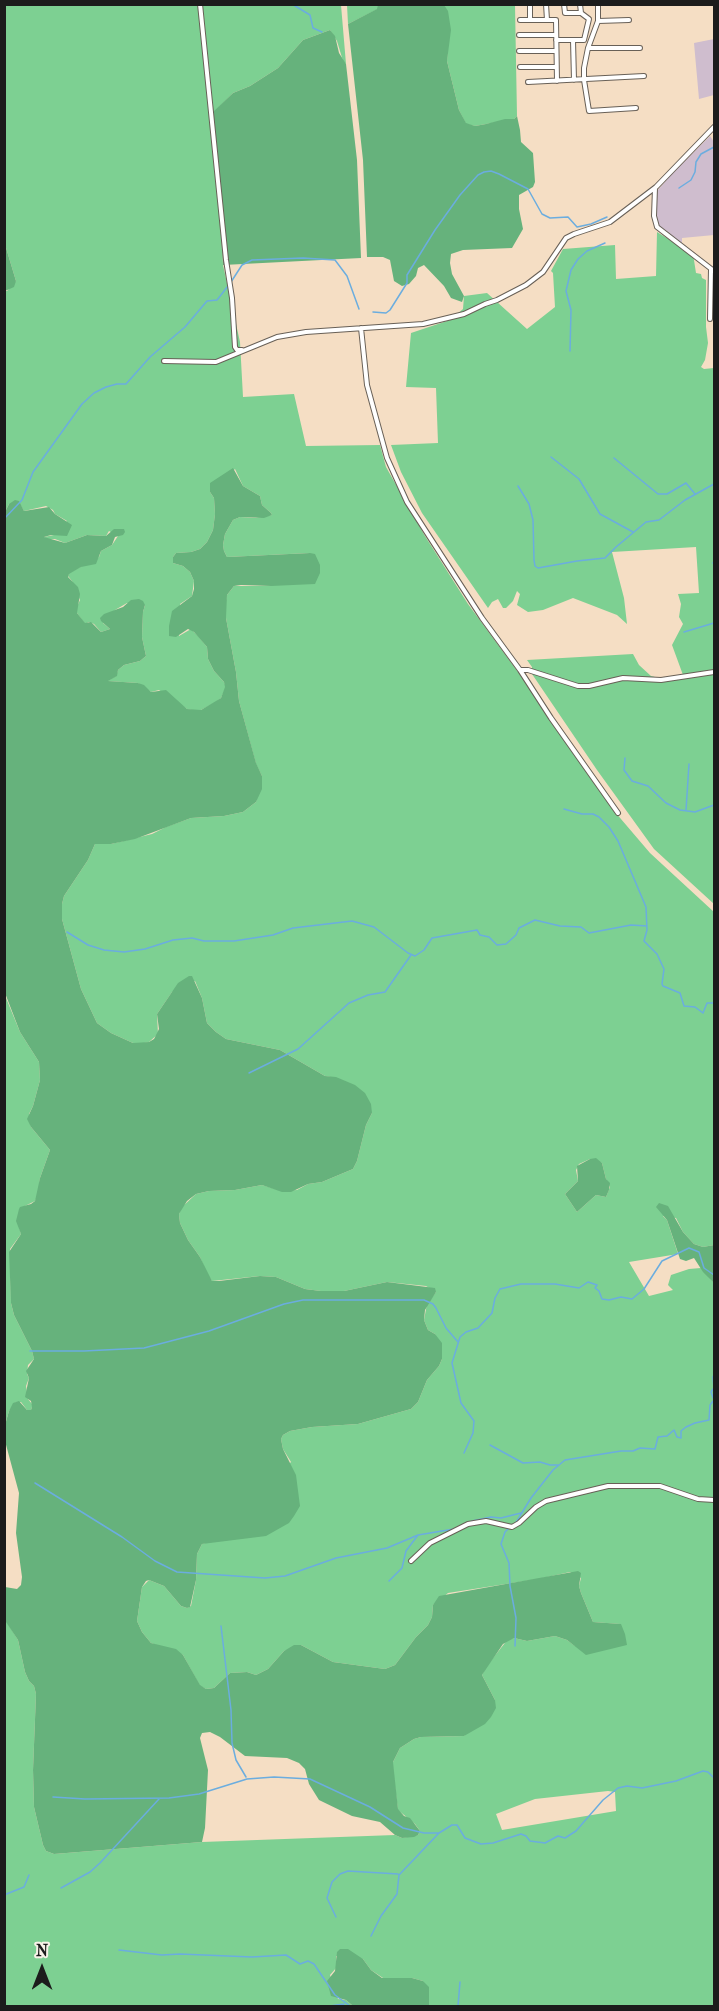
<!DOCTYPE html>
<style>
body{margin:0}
#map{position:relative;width:719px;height:2011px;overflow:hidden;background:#f5dec4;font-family:"IM FELL French Canon",serif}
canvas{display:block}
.frame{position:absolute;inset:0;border:6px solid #1c1c1c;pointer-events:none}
.north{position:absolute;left:12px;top:1939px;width:60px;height:60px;-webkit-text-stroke:4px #f7f3e8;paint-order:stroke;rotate:0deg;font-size:16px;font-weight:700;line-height:24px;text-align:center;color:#1c1c1c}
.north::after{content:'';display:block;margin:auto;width:21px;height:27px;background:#1c1c1c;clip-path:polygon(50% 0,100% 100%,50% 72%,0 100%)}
</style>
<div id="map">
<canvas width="719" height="2011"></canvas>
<div class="frame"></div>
<div class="north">N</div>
</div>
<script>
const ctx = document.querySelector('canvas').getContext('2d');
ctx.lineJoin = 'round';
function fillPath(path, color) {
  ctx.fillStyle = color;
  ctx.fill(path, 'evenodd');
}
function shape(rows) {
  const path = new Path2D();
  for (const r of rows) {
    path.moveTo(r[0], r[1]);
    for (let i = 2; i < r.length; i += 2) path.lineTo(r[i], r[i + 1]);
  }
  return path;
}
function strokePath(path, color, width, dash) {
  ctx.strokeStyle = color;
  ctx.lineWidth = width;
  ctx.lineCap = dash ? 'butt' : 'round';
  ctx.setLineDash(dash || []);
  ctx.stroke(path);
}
fillPath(shape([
 [714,39,714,95,699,99,694,43],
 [710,136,714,142,714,235,682,238,682,243,663,231,658,225,655,202,657,191,670,176]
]), '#cfbdce');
fillPath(shape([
 [5,5,341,5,346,64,343,61,337,41,330,30,303,40,278,68,250,86,233,93,213,113,223,265,240,342,243,397,294,394,306,446,380,445,386,467,425,536,468,604,521,676,615,812,650,853,714,912,714,1245,703,1247,694,1244,683,1232,676,1218,663,1216,667,1220,678,1254,629,1262,649,1296,673,1290,668,1285,671,1275,689,1269,701,1268,714,1283,714,2006,429,2006,423,1981,412,1978,383,1978,371,1970,363,1959,336,1956,337,1967,330,1975,338,1999,346,2000,353,2006,5,2006,5,1619,18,1640,25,1672,29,1681,34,1686,36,1694,33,1770,34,1807,43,1845,46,1851,54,1854,202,1842,395,1835,402,1838,418,1835,420,1831,415,1824,398,1810,393,1771,393,1762,400,1748,414,1739,421,1737,464,1736,495,1700,482,1675,486,1667,508,1639,514,1638,527,1641,555,1636,567,1640,575,1646,620,1624,593,1622,581,1593,579,1586,581,1578,570,1572,538,1579,448,1593,433,1605,432,1617,428,1625,416,1637,395,1665,385,1669,333,1662,301,1645,284,1651,268,1669,256,1675,247,1672,230,1673,214,1688,206,1689,200,1686,183,1655,151,1643,142,1632,137,1621,142,1587,149,1580,164,1586,181,1606,187,1608,191,1606,196,1580,197,1554,202,1544,209,1542,291,1462,283,1449,281,1439,283,1435,290,1431,312,1427,358,1424,411,1409,418,1402,427,1380,439,1366,442,1359,435,1334,428,1330,424,1320,427,1304,436,1292,426,1286,387,1282,344,1291,321,1291,305,1289,276,1277,260,1276,212,1281,207,1274,200,1257,188,1240,180,1223,179,1214,182,1207,196,1194,209,1191,235,1190,262,1185,282,1191,297,1190,308,1184,322,1182,353,1169,357,1161,366,1125,372,1113,336,1078,325,1076,280,1050,226,1039,216,1032,207,1023,202,998,195,981,172,992,157,1014,158,1034,149,1042,144,1043,133,1043,111,1033,97,1023,81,989,62,919,62,904,64,896,88,860,95,844,111,844,152,834,166,827,191,818,224,816,243,812,256,802,262,776,256,764,239,701,236,672,226,618,225,606,227,595,234,586,271,586,310,553,227,557,224,551,223,545,225,534,233,520,240,517,256,518,272,515,271,513,262,505,260,496,243,486,235,469,210,492,214,498,215,514,213,530,207,542,200,549,191,552,176,553,173,557,173,563,183,566,190,572,194,581,192,596,180,604,179,636,191,629,198,636,207,647,208,659,214,671,224,682,226,687,221,698,216,702,201,710,192,710,187,709,159,690,151,692,138,683,107,681,116,676,118,670,124,665,140,661,146,656,142,637,143,612,145,605,127,603,115,610,103,623,110,629,101,632,94,624,89,622,85,624,77,613,76,609,80,600,72,581,68,576,69,573,99,557,101,551,112,545,118,536,109,531,106,536,87,535,65,543,55,539,47,539,44,537,54,535,67,521,55,514,53,510,46,506,24,511,21,506,9,504,5,512,4,291,7,291,16,281,4,241],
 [590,1159,602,1163,606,1179,610,1187,606,1197,596,1195,577,1212,565,1194,578,1181,576,1170,579,1164],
 [608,1791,615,1792,616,1811,502,1830,496,1814,535,1799],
 [347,5,378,5,378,9,348,24],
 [444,5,515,5,517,116,514,119,475,126,466,124,459,110,447,61,448,46],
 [657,232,693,254,696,273,701,274,702,278,706,280,706,327,708,343,705,360,701,367,704,369,714,368,714,904,654,849,597,770,532,674,532,667,527,660,633,654,639,665,651,676,663,679,683,675,672,645,683,624,679,617,681,604,678,594,699,593,696,547,612,552,624,598,627,624,617,615,573,598,543,610,528,612,517,605,520,594,517,591,513,601,506,608,503,608,498,599,492,602,488,608,422,513,401,472,391,445,438,443,436,388,406,387,411,333,450,320,463,309,464,296,487,293,527,329,555,307,553,273,551,271,563,249,615,245,616,279,656,276],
 [4,993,20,1032,39,1062,40,1080,33,1106,29,1114,31,1127,50,1150,40,1178,38,1195,35,1201,25,1206,19,1227,21,1234,10,1249,11,1303,14,1315,32,1351,34,1359,28,1365,27,1374,29,1378,26,1386,28,1399,32,1404,32,1407,31,1410,27,1410,21,1402,16,1402,9,1411,5,1425]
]), '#7dd092');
fillPath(shape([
 [378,5,444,5,448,11,451,30,447,61,459,110,466,123,475,126,486,124,505,119,514,119,517,116,520,130,521,142,533,153,535,182,533,187,519,195,519,209,523,229,512,248,463,250,451,254,450,263,452,274,464,296,462,302,451,298,444,286,424,265,418,268,416,276,409,284,402,286,394,281,390,260,383,257,367,257,363,160,348,24,377,9],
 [330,30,335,36,339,53,346,64,357,160,361,258,223,265,213,112,233,93,250,86,278,68,303,40],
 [4,241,16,281,14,287,5,291],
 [233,468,243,486,260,496,262,505,271,513,272,515,264,518,240,517,233,520,225,534,223,545,224,551,227,557,310,553,315,554,320,565,320,573,315,584,271,586,241,585,234,586,227,595,226,618,236,672,239,701,256,763,262,776,262,789,256,802,243,812,224,816,191,818,135,839,111,844,95,844,88,860,64,896,62,904,62,919,81,989,97,1023,111,1033,133,1043,149,1042,154,1039,159,1029,157,1014,178,983,189,976,192,976,202,998,207,1023,216,1032,226,1039,280,1050,325,1076,336,1077,355,1085,365,1093,371,1104,372,1113,366,1125,357,1161,353,1169,322,1182,308,1184,291,1192,282,1192,262,1185,235,1190,209,1191,196,1194,187,1201,179,1214,180,1223,188,1240,200,1257,212,1281,219,1281,260,1276,276,1277,305,1289,321,1291,344,1291,387,1282,435,1288,436,1292,425,1310,424,1320,428,1330,435,1334,442,1343,442,1359,439,1366,427,1380,418,1402,411,1409,358,1424,312,1427,290,1431,283,1435,281,1439,283,1449,296,1475,300,1506,294,1516,289,1523,266,1536,202,1544,197,1554,196,1580,190,1607,187,1608,181,1606,164,1586,149,1580,146,1581,142,1587,137,1621,142,1632,151,1643,176,1649,183,1655,200,1685,206,1689,214,1688,230,1673,247,1672,256,1675,268,1669,284,1651,294,1645,301,1645,333,1662,385,1669,395,1665,416,1637,428,1625,432,1617,433,1605,439,1596,578,1571,581,1573,579,1586,581,1593,593,1622,621,1624,625,1634,627,1645,586,1655,567,1640,555,1636,527,1641,514,1638,503,1644,482,1675,495,1700,496,1708,491,1717,485,1724,464,1736,421,1737,414,1739,400,1748,393,1762,398,1809,404,1816,410,1818,420,1831,418,1835,414,1837,402,1838,395,1835,380,1822,352,1816,319,1800,309,1784,305,1769,299,1763,287,1758,245,1756,220,1737,210,1732,202,1733,200,1738,208,1770,205,1828,202,1842,54,1854,46,1851,43,1845,34,1807,33,1770,36,1694,34,1686,29,1681,25,1672,18,1640,4,1619,5,1587,17,1589,21,1585,22,1577,16,1533,19,1493,5,1441,5,1425,9,1411,13,1403,19,1401,27,1410,31,1410,32,1407,31,1401,25,1397,29,1378,26,1371,34,1359,32,1351,14,1315,11,1303,9,1252,21,1234,16,1221,19,1209,20,1207,31,1204,35,1201,40,1178,50,1150,31,1127,27,1119,33,1106,40,1080,39,1062,20,1032,5,993,5,512,9,504,15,500,19,501,24,511,49,507,55,514,72,525,67,536,51,535,44,537,65,543,87,535,106,536,114,529,124,529,125,532,123,535,115,537,112,545,101,551,96,564,81,567,69,574,68,577,78,587,80,594,77,613,85,623,91,622,101,632,110,629,101,621,100,618,104,614,123,607,131,600,139,599,143,601,145,605,143,612,142,637,146,656,140,661,124,665,118,670,117,676,108,681,138,683,144,685,151,692,166,690,187,709,201,710,221,698,225,687,224,682,214,671,208,659,207,647,194,632,188,629,176,637,169,636,169,626,172,611,192,596,194,589,194,581,190,572,183,566,173,563,173,557,176,553,191,552,200,549,207,542,213,530,215,514,214,498,210,492,210,483],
 [596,1158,602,1163,606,1179,610,1183,609,1190,606,1197,596,1195,577,1212,565,1194,578,1181,577,1166,590,1159],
 [659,1203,668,1206,683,1232,694,1244,703,1247,714,1245,714,1283,703,1272,694,1258,686,1261,680,1259,667,1220,656,1207],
 [340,1949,348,1949,363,1959,371,1970,382,1978,412,1978,423,1981,429,1987,429,2006,353,2006,346,2000,331,1996,327,1981,335,1971,337,1952]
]), '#66b27c');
strokePath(shape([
 [292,4,310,15,313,28,322,32],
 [679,188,691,180,695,172,696,162,701,154,714,147],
 [231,282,242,265,252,260,303,258,335,260,347,276,359,309],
 [373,312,386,313,390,310,407,283,407,275,435,230,460,195,478,175,484,172,491,171,499,174,528,189,542,214,550,218,568,217,577,227,591,224,607,217],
 [570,351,571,310,566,291,571,270,578,259,587,251,605,243],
 [551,457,579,479,600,514,633,532],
 [614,458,658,494,667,494,686,483,695,494],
 [518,486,529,504,533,520,534,560,535,566,538,568,577,561,605,558,616,547,646,522,659,520,685,500,714,484],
 [4,519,22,500,33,472,82,404,94,393,106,387,117,384,126,384,150,357,185,327,207,301,217,300,228,286],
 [713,563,714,562],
 [684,632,714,623],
 [625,758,624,770,632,781,648,786,666,803,680,810,695,812,714,805],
 [564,809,582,814,593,814,599,817,609,827,618,841,646,907,647,930,644,941,657,954,664,969,662,984,663,986,680,993,684,1006,695,1007,703,1013,707,1003,714,1003],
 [686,810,689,764],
 [67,932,88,945,104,950,124,952,145,949,173,940,192,938,204,941,234,941,273,935,293,928,352,921,374,927,408,953,415,956,424,950,432,938,477,930,480,935,489,937,497,945,506,944,516,935,519,928,535,920,560,926,581,927,589,933,631,925,647,926],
 [249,1073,298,1049,349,1003,368,995,385,992,411,955],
 [30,1351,84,1351,144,1348,209,1331,284,1304,303,1300,424,1300,433,1304,436,1308,446,1328,458,1342],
 [490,1445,523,1463,540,1462,550,1465,558,1465],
 [464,1453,473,1433,474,1421,461,1403,452,1363,460,1337,466,1332,478,1328,492,1313,495,1298,500,1289,521,1284,555,1284,579,1288,588,1282,597,1285,595,1288,599,1291,602,1299,609,1300,621,1297,632,1299,644,1289,662,1261,689,1248,699,1252,704,1268,714,1275],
 [35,1483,122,1537,155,1561,177,1572,265,1578,285,1576,336,1558,387,1548,418,1535,454,1529],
 [472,1521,491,1517,501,1518,521,1513],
 [515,1524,531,1498,553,1470,565,1460,621,1451,633,1451,640,1448,655,1449,658,1437,667,1436,674,1430,677,1437,681,1438,681,1431,686,1427,695,1423,709,1420,710,1405,714,1400,711,1392,714,1388,713,1377,714,1375],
 [509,1528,505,1532,501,1544,509,1563,510,1586,516,1618,515,1646],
 [389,1581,402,1568,406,1551,418,1535],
 [221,1626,231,1710,232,1743,236,1760,246,1777],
 [53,1797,85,1799,169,1798,199,1794,247,1779,274,1777,310,1779,370,1807,403,1828,424,1833,438,1833],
 [61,1888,90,1872,100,1863,159,1799],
 [4,1895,24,1887,29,1875],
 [336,1917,327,1898,332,1882,340,1874,348,1871,398,1874],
 [371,1936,381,1916,397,1894,399,1875,439,1833,452,1825,457,1825,465,1838,481,1844,493,1843,521,1834,526,1836,530,1841,545,1843,558,1836,565,1838,576,1831,603,1800,618,1788,627,1786,642,1788,676,1781,703,1771,708,1772,714,1778],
 [119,1950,162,1955,180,1954,252,1957,286,1955,300,1964,308,1961,314,1964,335,1995,350,2006],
 [330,2006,344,2004],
 [458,2006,460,1982]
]), '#6baddf', 1.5);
const street = shape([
 [200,4,226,260,232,298,235,347,237,350,242,350],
 [546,4,547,20],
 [564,4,565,13,581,13,580,4],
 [598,4,598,21,588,48,584,68,584,80,589,111,636,108],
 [520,20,556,20,557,81],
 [530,20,530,4],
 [598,21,629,20],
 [519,35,556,35],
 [556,40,584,40,589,19,581,13],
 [573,40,574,80],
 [588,48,640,48],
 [519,51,556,51],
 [520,67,556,67],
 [528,82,644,76],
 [655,188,654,216,657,227,714,271],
 [710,319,711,269],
 [361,328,367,385,387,458,407,502,482,618,520,670,551,718,618,813],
 [164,361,216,362,277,337,306,332,423,324,464,314,485,304,497,300,526,285,543,272,566,238,574,234,610,222,656,187,714,127],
 [521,670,528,670,578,686,589,686,623,678,661,680,714,672],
 [411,1561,430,1543,468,1524,486,1521,512,1527,519,1523,536,1507,546,1501,608,1486,660,1486,698,1499,714,1500]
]);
strokePath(street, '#686057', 6);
strokePath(street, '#fff', 4);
</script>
